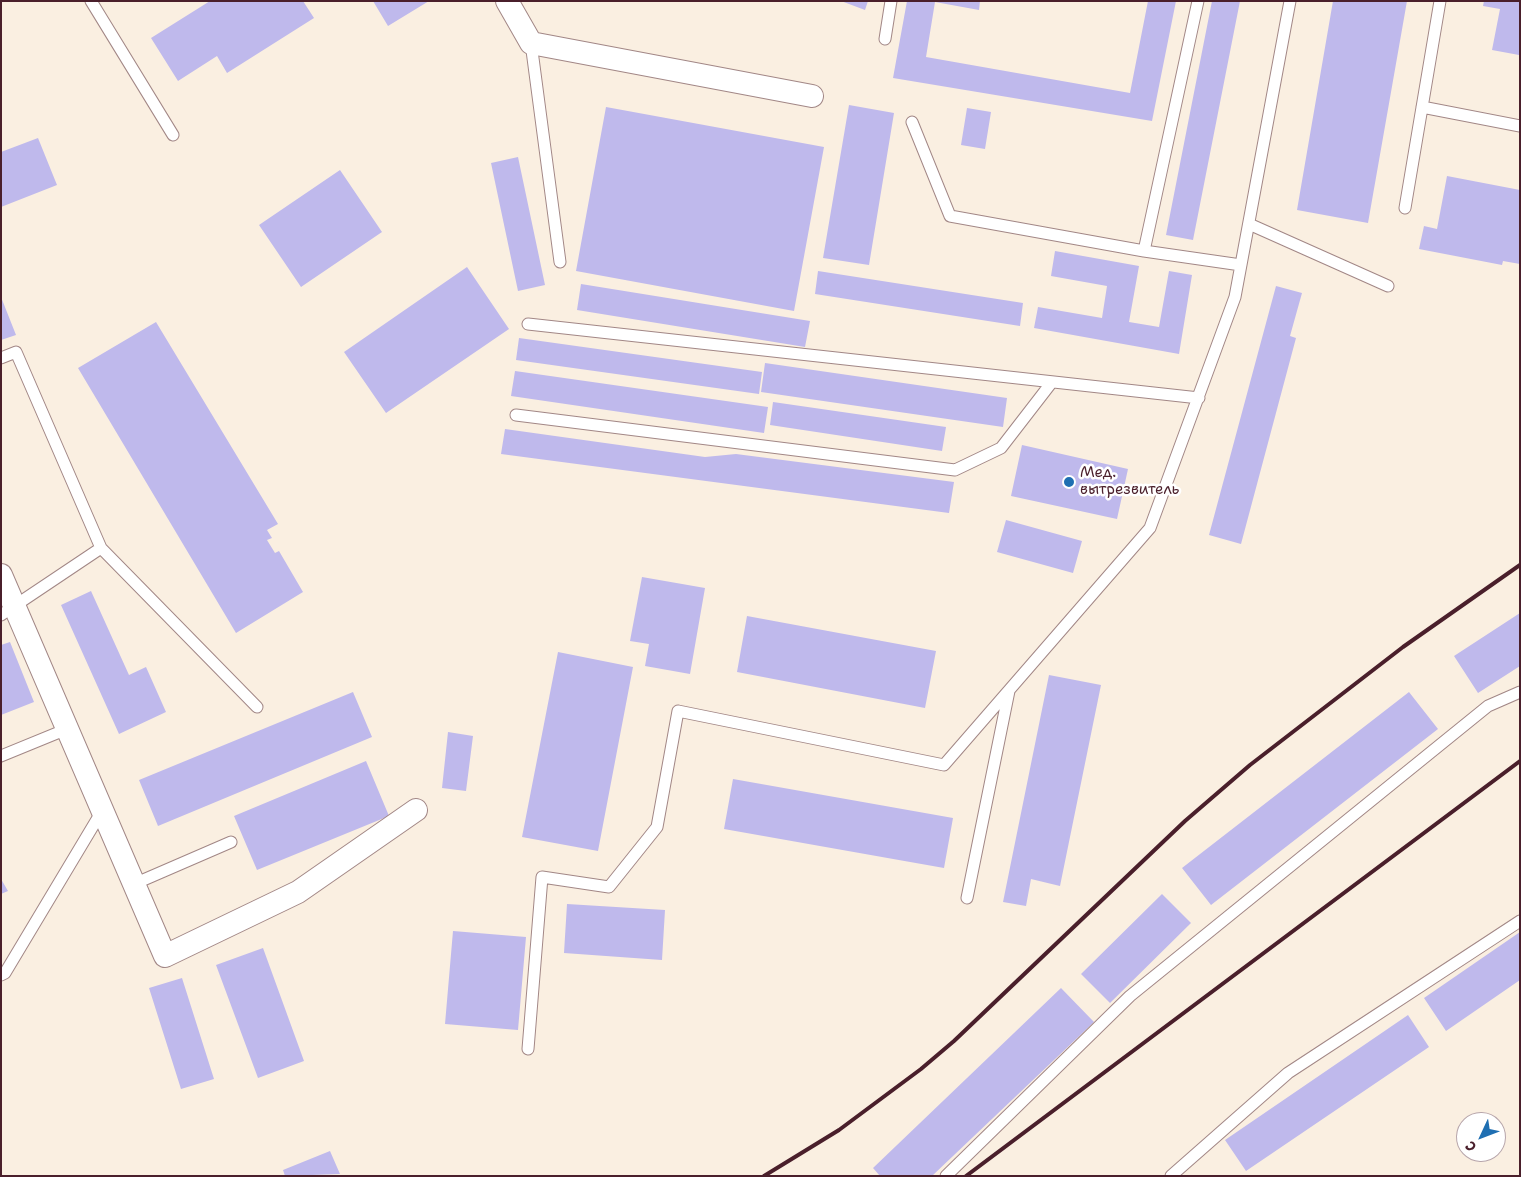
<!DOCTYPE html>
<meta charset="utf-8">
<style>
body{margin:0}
#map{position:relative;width:1521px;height:1177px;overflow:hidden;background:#faefe1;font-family:"Shantell Sans",sans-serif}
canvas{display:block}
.frame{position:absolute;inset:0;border:2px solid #4a1f2b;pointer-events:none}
.north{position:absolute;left:1456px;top:1112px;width:50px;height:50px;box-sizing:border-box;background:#fff;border:1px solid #b7a5aa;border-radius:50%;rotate:227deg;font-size:14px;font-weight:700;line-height:20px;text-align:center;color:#4a1f2b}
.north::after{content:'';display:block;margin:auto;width:18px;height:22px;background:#1f6fb2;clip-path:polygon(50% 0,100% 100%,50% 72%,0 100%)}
</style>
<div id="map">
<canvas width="1521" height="1177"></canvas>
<div class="frame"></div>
<div class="north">С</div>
</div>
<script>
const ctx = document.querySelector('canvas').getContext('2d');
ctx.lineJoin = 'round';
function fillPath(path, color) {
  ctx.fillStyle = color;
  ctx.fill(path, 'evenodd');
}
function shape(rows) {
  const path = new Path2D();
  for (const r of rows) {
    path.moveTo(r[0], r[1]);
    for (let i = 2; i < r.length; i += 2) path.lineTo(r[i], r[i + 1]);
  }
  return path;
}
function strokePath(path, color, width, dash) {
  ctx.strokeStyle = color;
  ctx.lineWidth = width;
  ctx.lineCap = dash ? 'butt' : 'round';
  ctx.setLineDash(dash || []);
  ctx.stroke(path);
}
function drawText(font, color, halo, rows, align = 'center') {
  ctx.font = font + ' "Shantell Sans",sans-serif';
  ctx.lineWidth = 5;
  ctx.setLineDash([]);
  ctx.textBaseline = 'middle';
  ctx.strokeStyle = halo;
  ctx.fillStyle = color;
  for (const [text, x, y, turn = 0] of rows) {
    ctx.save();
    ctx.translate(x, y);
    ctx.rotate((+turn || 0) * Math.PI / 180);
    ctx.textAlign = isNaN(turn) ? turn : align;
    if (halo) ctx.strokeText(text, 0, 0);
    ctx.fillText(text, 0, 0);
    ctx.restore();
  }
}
fillPath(shape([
 [210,1,303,1,314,18,227,73,217,56,178,81,151,38],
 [373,1,429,1,388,26],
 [841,1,868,1,865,10],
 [907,1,980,1,979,10,935,2,926,57,1130,93,1148,1,1176,1,1152,121,893,78],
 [1212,1,1240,1,1193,240,1166,235],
 [1333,1,1407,1,1368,223,1297,210],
 [1484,1,1520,1,1519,55,1492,50,1500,9,1483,6],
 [849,105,894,113,869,265,823,258],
 [606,107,824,147,794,311,576,271],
 [967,108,991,112,985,149,961,145],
 [38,138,57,185,1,207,1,152],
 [518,157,545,285,518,291,491,163],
 [340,170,382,232,301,287,259,225],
 [1447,176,1520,190,1520,264,1503,261,1502,265,1419,249,1424,226,1437,229],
 [1055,251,1139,266,1129,322,1159,327,1169,271,1192,275,1179,354,1034,328,1038,307,1102,318,1107,286,1051,276],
 [467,267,509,329,386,413,344,352],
 [818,271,1023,303,1020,326,815,294],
 [581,284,810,321,805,347,577,310],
 [1276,286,1302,293,1290,336,1296,338,1241,544,1209,535],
 [1,297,16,335,1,340],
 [156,322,278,524,267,530,272,538,267,540,275,553,279,551,303,592,236,633,78,368],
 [519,338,762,372,759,394,516,360],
 [765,363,1007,398,1003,427,761,392],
 [515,371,768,407,764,433,511,396],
 [773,402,946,427,942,451,770,425],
 [505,429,705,457,736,454,954,482,949,513,501,454],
 [1022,445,1128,469,1117,519,1011,496],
 [1006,520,1082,541,1073,573,997,552],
 [642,577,705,588,690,674,645,666,649,644,630,641],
 [91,591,129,675,146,667,166,712,119,734,61,605],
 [1520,613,1520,666,1478,693,1454,656],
 [747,616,936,651,925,708,737,672],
 [10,642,34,702,1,715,1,645],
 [558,652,633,667,598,851,522,837],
 [1049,675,1101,685,1060,886,1031,879,1026,906,1003,902],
 [353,692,372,737,158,826,139,780],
 [1409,692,1438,729,1211,905,1182,868],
 [448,732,473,736,466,791,442,788],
 [366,761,389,816,257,870,234,816],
 [733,779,953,818,944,868,724,829],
 [1,879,8,891,1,894],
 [1162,894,1191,923,1110,1003,1081,974],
 [567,904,665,910,662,960,564,953],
 [453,931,526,937,518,1030,445,1024],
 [1520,932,1520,980,1446,1031,1424,998],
 [263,948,304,1061,258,1078,216,965],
 [182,978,214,1079,181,1089,149,988],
 [1061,988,1094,1022,932,1176,880,1176,873,1168],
 [1408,1015,1429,1047,1246,1171,1225,1140],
 [330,1151,340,1174,285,1176,283,1170]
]), '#bfb9ec');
const service = shape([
 [91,1,173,135],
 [885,39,891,1],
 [531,43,560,262],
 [1422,107,1520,126],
 [912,122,950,216,1144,251,1241,265],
 [1405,208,1440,1],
 [1249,224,1388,286],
 [1144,251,1198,1],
 [528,324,1199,398],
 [1,358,16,352,101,548,257,707],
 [516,415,955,470,1001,448,1052,382],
 [1,615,101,548],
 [1,756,67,729],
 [134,884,231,842],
 [967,898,1009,691],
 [1,975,5,973,102,811],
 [528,1049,542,877,609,887,657,827,678,711,944,765,1150,528,1235,297,1290,1],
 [946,1176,1130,996,1488,706,1520,692],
 [1171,1176,1288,1073,1520,921]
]);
const minor = shape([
 [507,1,531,43,812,96],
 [1,575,165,956,298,892,416,810]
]);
strokePath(service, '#a28786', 13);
strokePath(minor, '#a28786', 24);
strokePath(service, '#fff', 11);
strokePath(minor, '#fff', 22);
strokePath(shape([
 [764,1176,839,1130,921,1069,954,1041,1185,821,1250,765,1403,647,1520,565],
 [966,1176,1520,761]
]), '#4a1f2b', 4);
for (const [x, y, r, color] of [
 [1069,482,6,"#1f6fb2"]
]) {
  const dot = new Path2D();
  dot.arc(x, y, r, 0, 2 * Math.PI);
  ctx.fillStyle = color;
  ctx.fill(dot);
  strokePath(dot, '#fff', 2);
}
drawText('15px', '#4a1f2b', '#fff', [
 ["Мед.",1080,473],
 ["вытрезвитель",1080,490]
], 'left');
</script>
